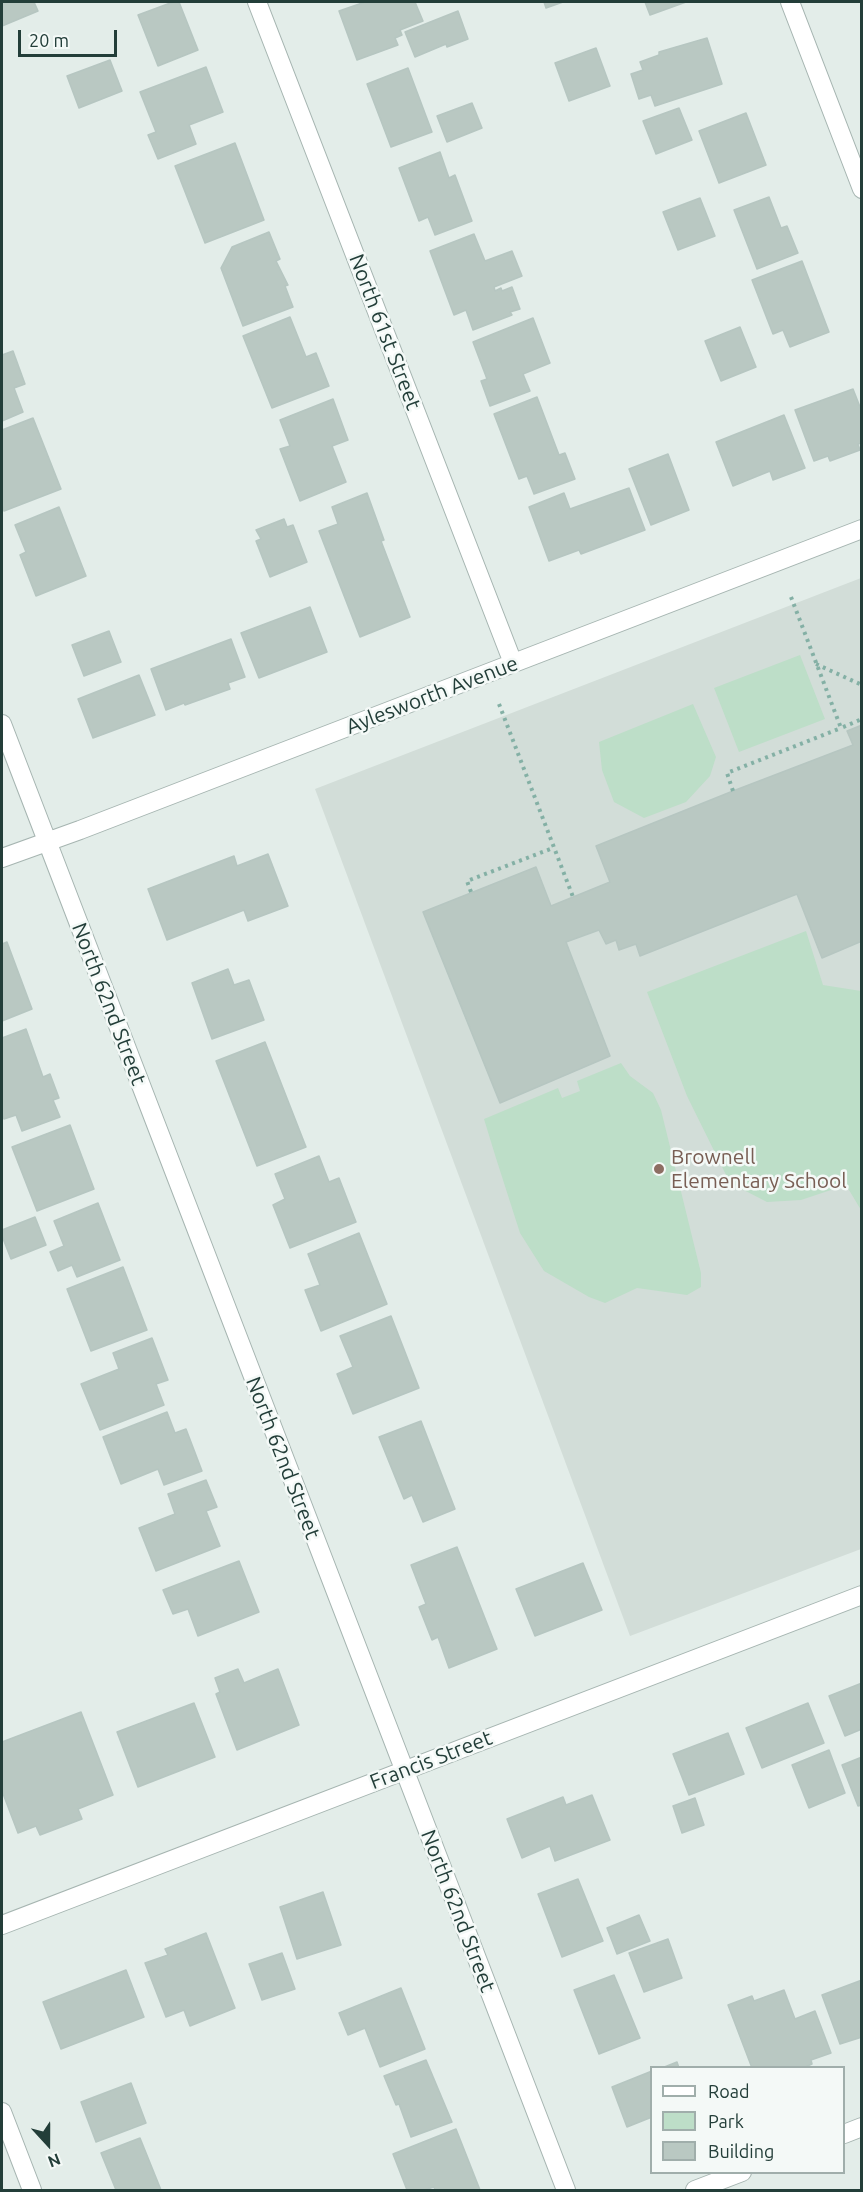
<!DOCTYPE html>
<style>
body{margin:0}
#map{position:relative;width:863px;height:2192px;overflow:hidden;background:#e3ede9;font-family:Ubuntu,sans-serif}
canvas{display:block}
.frame{position:absolute;inset:0;border:3px solid #233e39;pointer-events:none}
.legend{position:absolute;left:650px;top:2066px;width:195px;height:108px;box-sizing:border-box;background:#f4f9f7;border:2px solid #a0aeab;margin:0;padding:8px 10px;list-style:none;font-size:18px;color:#233e39}
.legend li{display:flex;align-items:center;gap:12px;height:30px}
.legend b{width:30px;border:2px solid #a0aeab}
.north{position:absolute;left:18px;top:2114px;width:60px;height:60px;-webkit-text-stroke:4px #f4f9f7;paint-order:stroke;rotate:159deg;font-size:16px;font-weight:700;line-height:24px;text-align:center;color:#233e39}
.north::after{content:'';display:block;margin:auto;width:21px;height:27px;background:#233e39;clip-path:polygon(50% 0,100% 100%,50% 72%,0 100%)}
.scale{position:absolute;left:18px;top:30px;width:99px;height:27px;box-sizing:border-box;border:3px solid #233e39;border-top:0;padding-left:8px;font-size:18px;line-height:21px;white-space:nowrap;color:#233e39;-webkit-text-stroke:4px #f4f9f7;paint-order:stroke}
</style>
<div id="map">
<canvas width="863" height="2192"></canvas>
<div class="frame"></div>
<ul class="legend">
<li><b style="height:8px;background:#fff"></b>Road</li>
<li><b style="height:16px;background:#bddec8"></b>Park</li>
<li><b style="height:16px;background:#b9c8c2"></b>Building</li>
</ul>
<div class="north">N</div>
<div class="scale">20 m</div>
</div>
<script>
const ctx = document.querySelector('canvas').getContext('2d');
ctx.lineJoin = 'round';
function fillPath(path, color) {
  ctx.fillStyle = color;
  ctx.fill(path, 'evenodd');
}
function shape(rows) {
  const path = new Path2D();
  for (const r of rows) {
    path.moveTo(r[0], r[1]);
    for (let i = 2; i < r.length; i += 2) path.lineTo(r[i], r[i + 1]);
  }
  return path;
}
function strokePath(path, color, width, dash) {
  ctx.strokeStyle = color;
  ctx.lineWidth = width;
  ctx.lineCap = dash ? 'butt' : 'round';
  ctx.setLineDash(dash || []);
  ctx.stroke(path);
}
function drawText(font, color, halo, rows, align = 'center') {
  ctx.font = font + ' Ubuntu,sans-serif';
  ctx.lineWidth = 5;
  ctx.setLineDash([]);
  ctx.textBaseline = 'middle';
  ctx.strokeStyle = halo;
  ctx.fillStyle = color;
  for (const [text, x, y, turn = 0] of rows) {
    ctx.save();
    ctx.translate(x, y);
    ctx.rotate((+turn || 0) * Math.PI / 180);
    ctx.textAlign = isNaN(turn) ? turn : align;
    if (halo) ctx.strokeText(text, 0, 0);
    ctx.fillText(text, 0, 0);
    ctx.restore();
  }
}
fillPath(shape([
 [861,578,861,1549,630,1636,315,789]
]), '#d2ddd8');
fillPath(shape([
 [800,655,825,719,739,752,714,688],
 [693,704,716,757,710,776,686,802,644,818,614,802,602,770,599,742],
 [806,931,823,985,861,991,861,1210,846,1185,801,1200,767,1202,730,1183,687,1096,647,992],
 [621,1063,630,1076,653,1093,661,1110,701,1273,701,1287,687,1295,637,1288,605,1303,589,1297,544,1271,520,1233,495,1155,484,1119,558,1088,562,1098,580,1091,577,1081]
]), '#bddec8');
const building = shape([
 [2,2,34,2,38,11,2,26,2,2],
 [173,2,179,2,198,50,158,66,138,15,173,2],
 [365,2,415,2,423,21,400,30,402,35,395,38,398,45,357,60,339,11,365,2],
 [544,2,563,2,546,8,544,2],
 [645,2,686,2,650,15,645,2],
 [458,11,468,39,447,47,446,44,415,57,405,32,458,11],
 [707,38,722,84,655,106,651,95,639,99,631,74,643,70,640,62,659,55,659,52,707,38],
 [596,48,610,86,569,101,555,63,596,48],
 [110,60,122,91,79,108,67,76,110,60],
 [206,67,223,112,189,125,196,144,158,159,148,135,156,132,140,92,206,67],
 [408,68,432,132,391,147,367,84,408,68],
 [472,103,482,128,447,142,437,116,472,103],
 [679,108,692,140,656,154,643,121,679,108],
 [746,113,766,165,719,183,699,131,746,113],
 [235,143,264,220,205,243,175,166,235,143],
 [440,152,449,178,455,175,472,221,435,235,428,217,419,221,399,168,440,152],
 [769,197,781,228,787,226,798,253,757,269,734,210,769,197],
 [700,198,715,236,678,250,663,212,700,198],
 [269,232,280,259,276,261,288,285,285,286,293,307,243,326,221,268,232,247,269,232],
 [474,234,485,261,512,251,522,276,494,287,495,291,501,288,502,291,512,287,520,309,510,312,512,315,473,330,466,310,454,315,430,251,474,234],
 [802,261,829,332,790,347,783,330,773,334,752,280,802,261],
 [290,317,306,357,316,353,329,386,272,408,243,336,290,317],
 [533,318,550,363,523,374,530,391,490,406,481,381,487,379,473,342,533,318],
 [740,327,756,367,721,381,705,341,740,327],
 [13,351,25,384,14,388,23,412,2,421,2,355,13,351],
 [853,389,862,412,862,443,858,444,860,450,830,461,828,456,814,461,795,410,853,389],
 [537,397,559,455,565,453,575,479,534,494,527,476,519,479,494,414,537,397],
 [333,399,348,440,332,446,346,482,300,501,280,449,290,446,280,420,333,399],
 [784,415,805,468,773,480,770,471,733,486,716,442,784,415],
 [33,418,61,489,4,511,2,505,2,430,33,418],
 [668,454,689,510,651,525,629,469,668,454],
 [629,488,645,530,581,554,579,550,549,561,529,507,564,493,570,509,629,488],
 [367,493,384,540,381,541,410,617,360,637,319,531,338,524,332,507,367,493],
 [59,507,86,576,36,596,20,555,26,552,15,525,59,507],
 [284,519,287,527,293,525,307,562,270,577,256,541,261,539,256,530,284,519],
 [310,607,327,652,259,678,241,633,310,607],
 [109,631,121,662,84,676,72,645,109,631],
 [231,639,245,677,228,683,230,689,185,705,184,703,166,710,151,669,231,639],
 [139,675,155,715,93,738,78,699,139,675],
 [862,725,862,941,822,958,797,894,640,956,636,944,619,950,616,940,606,944,599,930,566,942,610,1056,500,1103,423,912,536,867,551,906,610,882,596,846,733,791,853,745,847,731,862,725],
 [268,854,288,906,248,921,244,910,167,940,148,889,234,856,237,866,268,854],
 [7,942,32,1009,2,1021,2,944,7,942],
 [228,969,234,985,249,980,264,1020,212,1039,192,983,228,969],
 [26,1029,43,1077,50,1074,59,1098,53,1100,60,1117,22,1131,16,1115,4,1119,2,1113,2,1038,26,1029],
 [265,1042,306,1147,257,1166,216,1061,265,1042],
 [70,1125,94,1189,37,1211,12,1147,70,1125],
 [319,1156,329,1182,339,1178,356,1222,290,1248,273,1205,285,1199,275,1174,319,1156],
 [98,1203,120,1260,77,1277,72,1265,58,1271,50,1252,64,1246,54,1221,98,1203],
 [35,1217,46,1245,11,1259,2,1236,2,1230,35,1217],
 [359,1233,387,1304,321,1331,305,1290,320,1285,308,1254,359,1233],
 [123,1267,147,1330,91,1351,67,1289,123,1267],
 [391,1316,419,1388,353,1414,337,1374,353,1367,340,1336,391,1316],
 [152,1338,168,1380,156,1384,164,1405,100,1430,81,1384,119,1369,113,1353,152,1338],
 [167,1412,175,1433,186,1429,202,1471,164,1485,158,1469,121,1484,103,1437,167,1412],
 [421,1421,455,1509,423,1522,412,1495,404,1499,379,1437,421,1421],
 [206,1480,217,1507,206,1511,220,1546,156,1571,139,1528,175,1514,168,1494,206,1480],
 [457,1547,497,1649,449,1668,438,1637,432,1640,419,1607,426,1604,411,1565,457,1547],
 [239,1561,259,1612,198,1636,188,1609,173,1614,163,1590,239,1561],
 [583,1563,602,1610,535,1636,516,1589,583,1563],
 [238,1669,244,1683,278,1669,299,1725,237,1750,216,1694,220,1692,215,1678,238,1669],
 [862,1683,862,1729,845,1736,829,1696,862,1683],
 [194,1703,215,1757,138,1787,117,1732,194,1703],
 [808,1703,824,1743,762,1768,746,1728,808,1703],
 [81,1712,113,1795,78,1809,82,1819,40,1835,36,1826,18,1833,2,1791,2,1742,81,1712],
 [728,1733,744,1774,689,1795,673,1754,728,1733],
 [829,1750,845,1793,809,1808,792,1765,829,1750],
 [862,1757,862,1805,858,1806,842,1765,862,1757],
 [592,1795,610,1840,555,1861,550,1846,522,1858,507,1819,563,1797,566,1805,592,1795],
 [695,1798,704,1825,682,1833,673,1806,695,1798],
 [578,1879,603,1941,562,1957,538,1894,578,1879],
 [323,1892,341,1945,297,1959,280,1907,323,1892],
 [639,1915,650,1941,617,1954,607,1928,639,1915],
 [206,1933,235,2008,190,2026,184,2010,166,2017,145,1963,168,1955,165,1949,206,1933],
 [668,1939,682,1978,644,1992,629,1953,668,1939],
 [282,1953,295,1989,262,2000,249,1964,282,1953],
 [126,1970,144,2017,61,2049,43,2002,126,1970],
 [614,1975,640,2038,599,2054,574,1990,614,1975],
 [862,1980,862,2037,840,2044,822,1995,862,1980],
 [401,1988,425,2049,380,2067,365,2028,348,2035,339,2013,401,1988],
 [784,1990,795,2019,815,2011,831,2053,811,2060,812,2064,803,2068,752,2068,728,2005,752,1996,754,2001,784,1990],
 [426,2060,452,2122,411,2137,399,2104,396,2105,384,2076,426,2060],
 [677,2062,679,2068,662,2068,677,2062],
 [652,2071,652,2117,627,2127,612,2087,652,2071],
 [131,2083,146,2123,96,2142,81,2102,131,2083],
 [456,2129,480,2190,435,2190,434,2187,424,2190,407,2190,393,2154,456,2129],
 [140,2138,161,2190,116,2190,101,2153,140,2138]
]);
fillPath(building, '#b9c8c2');
strokePath(building, '#b6c6c1', 1.5);
const minor = shape([
 [257,2,513,663],
 [790,2,862,189],
 [2,724,566,2190],
 [2,858,80,830,862,529],
 [2,1925,862,1595],
 [2,2112,32,2190],
 [844,2134,862,2127],
 [695,2190,742,2172]
]);
strokePath(minor, '#a6b5b1', 20);
strokePath(shape([
 [791,597,841,728,862,719],
 [816,664,862,685],
 [499,704,573,897],
 [733,791,727,773,841,728],
 [471,892,467,881,553,848]
]), '#84b0a5', 4, [3, 4.5]);
strokePath(minor, '#fff', 18);
for (const [x, y, r, color] of [
 [659,1169,6,"#8d6e63"]
]) {
  const dot = new Path2D();
  dot.arc(x, y, r, 0, 2 * Math.PI);
  ctx.fillStyle = color;
  ctx.fill(dot);
  strokePath(dot, '#f4f9f7', 2);
}
drawText('21px', '#233e39', '#f4f9f7', [
 ["North 61st Street",385,332,69],
 ["Aylesworth Avenue",432,695,-21],
 ["North 62nd Street",109,1004,69],
 ["North 62nd Street",283,1458,69],
 ["Francis Street",431,1760,-21],
 ["North 62nd Street",458,1911,69]
]);
drawText('21px', '#785e54', '#f4f9f7', [
 ["Brownell",671,1157],
 ["Elementary School",671,1181]
], 'left');
</script>
